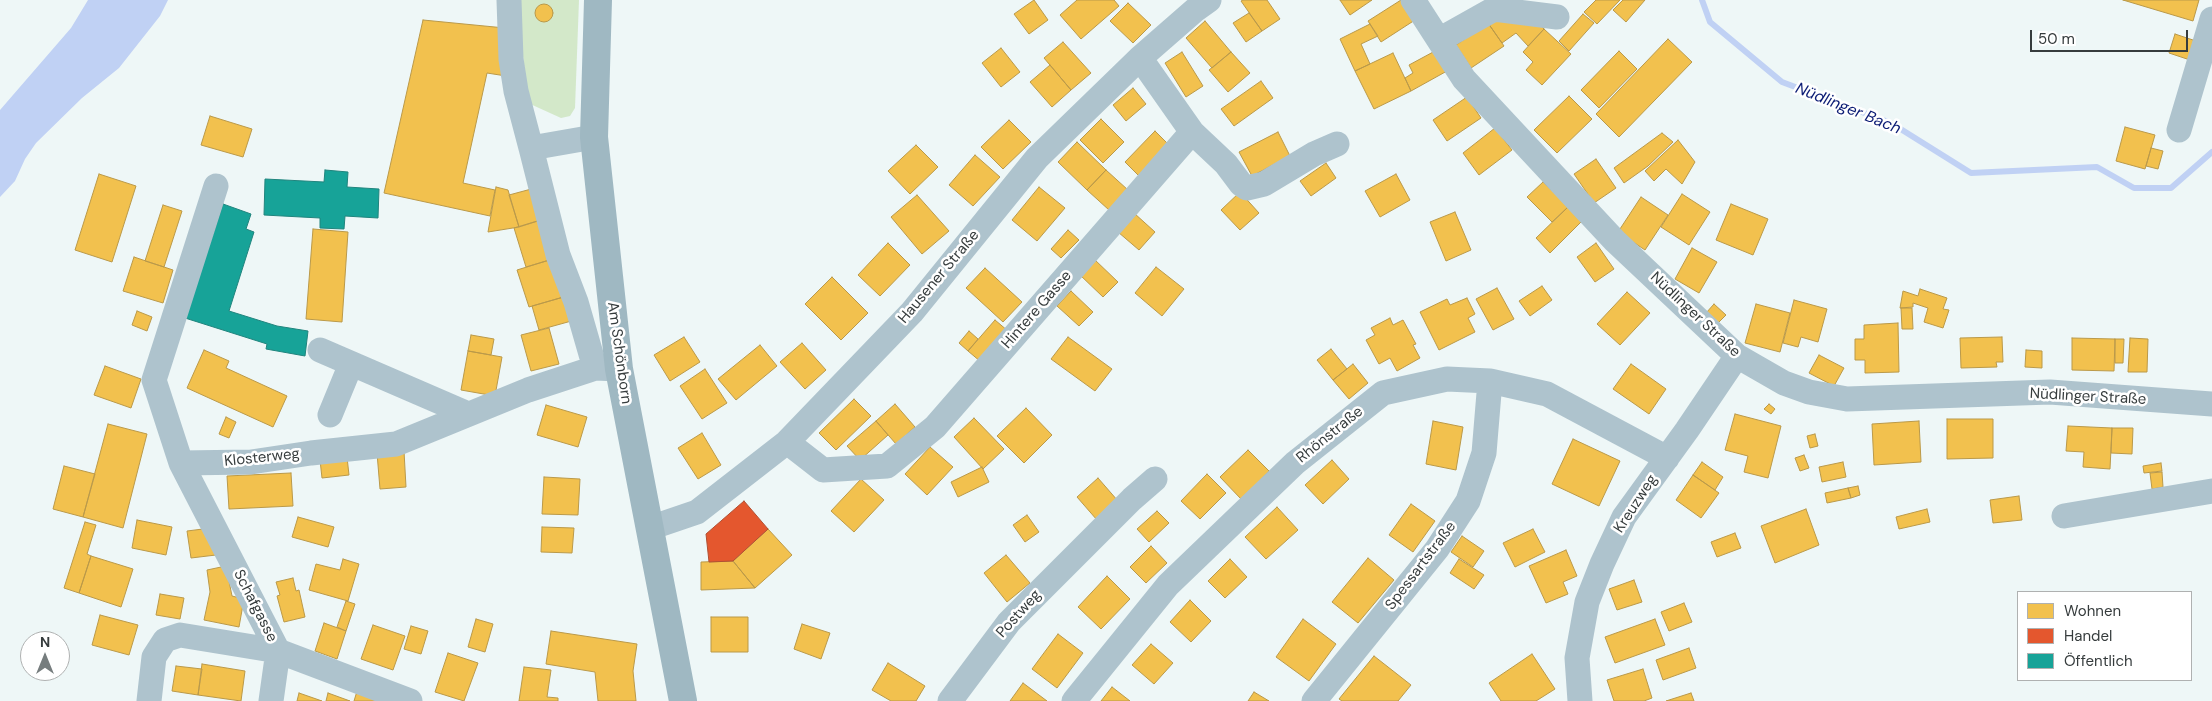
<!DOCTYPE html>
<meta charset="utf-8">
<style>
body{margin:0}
#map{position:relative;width:2212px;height:701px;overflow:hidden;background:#eef7f7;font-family:"DM Sans",sans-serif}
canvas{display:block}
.legend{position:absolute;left:2017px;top:591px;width:175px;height:90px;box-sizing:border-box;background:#fff;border:1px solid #afb1b1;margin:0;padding:6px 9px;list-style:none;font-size:15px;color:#363c3d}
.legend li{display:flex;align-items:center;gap:10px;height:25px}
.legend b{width:25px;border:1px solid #afb1b1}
.north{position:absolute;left:20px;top:631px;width:50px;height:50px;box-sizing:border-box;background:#fff;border:1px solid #afb1b1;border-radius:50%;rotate:0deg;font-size:14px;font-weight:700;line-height:20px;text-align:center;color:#363c3d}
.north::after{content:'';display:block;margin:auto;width:18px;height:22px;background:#767d7e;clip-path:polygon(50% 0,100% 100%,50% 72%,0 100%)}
.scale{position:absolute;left:2030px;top:30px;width:158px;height:22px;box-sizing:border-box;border:2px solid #363c3d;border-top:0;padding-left:6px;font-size:15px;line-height:18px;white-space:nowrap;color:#363c3d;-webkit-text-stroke:4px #fff;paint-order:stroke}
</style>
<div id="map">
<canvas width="2212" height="701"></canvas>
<ul class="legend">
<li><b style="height:14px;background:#f2c14e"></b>Wohnen</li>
<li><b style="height:14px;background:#e4572e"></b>Handel</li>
<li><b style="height:14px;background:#17a398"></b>Öffentlich</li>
</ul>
<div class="north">N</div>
<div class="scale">50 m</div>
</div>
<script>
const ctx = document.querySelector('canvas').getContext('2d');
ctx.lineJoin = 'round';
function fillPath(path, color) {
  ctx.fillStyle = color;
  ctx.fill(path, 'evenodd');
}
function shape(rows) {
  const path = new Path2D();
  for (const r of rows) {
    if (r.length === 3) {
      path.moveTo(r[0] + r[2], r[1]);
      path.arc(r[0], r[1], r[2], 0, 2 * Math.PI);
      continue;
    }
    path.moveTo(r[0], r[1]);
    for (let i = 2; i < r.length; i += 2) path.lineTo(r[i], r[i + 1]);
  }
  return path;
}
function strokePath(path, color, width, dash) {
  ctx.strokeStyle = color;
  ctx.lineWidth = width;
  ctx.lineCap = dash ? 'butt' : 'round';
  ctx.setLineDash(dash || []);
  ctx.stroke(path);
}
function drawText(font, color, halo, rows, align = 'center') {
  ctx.font = font + ' "DM Sans",sans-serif';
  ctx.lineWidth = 5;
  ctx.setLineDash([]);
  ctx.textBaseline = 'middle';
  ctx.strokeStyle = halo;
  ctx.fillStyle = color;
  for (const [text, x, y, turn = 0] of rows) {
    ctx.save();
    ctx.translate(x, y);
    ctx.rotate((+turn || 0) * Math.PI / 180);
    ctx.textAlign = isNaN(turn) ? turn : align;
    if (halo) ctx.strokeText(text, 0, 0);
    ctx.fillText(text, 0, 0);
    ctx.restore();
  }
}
fillPath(shape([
 [517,0,579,0,575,108,570,116,561,118,528,103]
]), '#d3e8c9');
fillPath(shape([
 [88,0,168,0,160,16,119,68,82,98,36,143,25,159,15,181,0,197,0,110,71,28]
]), '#c0d1f4');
const homes = shape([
 [1034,0,1048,20,1029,34,1014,14,1034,0],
 [1077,0,1114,0,1119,6,1081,39,1060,15,1077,0],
 [1243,0,1267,0,1280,19,1262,31,1241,1,1243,0],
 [1340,0,1372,0,1350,15,1340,0],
 [1401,0,1415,20,1381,42,1368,21,1401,0],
 [1596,0,1620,0,1597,24,1584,12,1596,0],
 [1623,0,1645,0,1626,22,1613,10,1623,0],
 [2123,0,2199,0,2193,21,2123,0],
 [1128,3,1151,25,1133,43,1110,21,1128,3],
 [544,13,9],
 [1249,13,1262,31,1246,42,1233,23,1249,13],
 [1583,14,1594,23,1569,51,1559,41,1583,14],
 [1500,16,1536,21,1544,29,1528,46,1516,33,1502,43,1488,23,1500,16],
 [423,20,505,28,506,76,487,73,463,183,495,190,490,216,384,193,423,20],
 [1205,21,1231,52,1212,68,1186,38,1205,21],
 [1488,23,1504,46,1471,68,1456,45,1488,23],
 [1370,24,1378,36,1361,44,1370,64,1355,71,1340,39,1370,24],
 [1544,29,1571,54,1542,85,1526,70,1533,62,1523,52,1544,29],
 [2175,34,2196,41,2190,60,2169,53,2175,34],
 [1668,39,1692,62,1619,137,1596,114,1668,39],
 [1063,42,1091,73,1071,90,1044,58,1063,42],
 [1001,48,1020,72,1001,87,982,63,1001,48],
 [1435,51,1447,71,1411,91,1405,78,1413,73,1409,65,1435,51],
 [1619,51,1637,69,1599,108,1581,90,1619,51],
 [1182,52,1203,86,1186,97,1165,63,1182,52],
 [1231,52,1250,73,1228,92,1209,70,1231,52],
 [1393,53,1411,91,1374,109,1355,71,1393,53],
 [1050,65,1071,90,1052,107,1030,82,1050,65],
 [1261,81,1273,98,1234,126,1221,109,1261,81],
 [1133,88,1146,104,1126,121,1113,105,1133,88],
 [1569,96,1592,119,1557,153,1534,130,1569,96],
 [1467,97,1481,118,1447,141,1433,120,1467,97],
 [210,116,252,129,243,157,201,145,210,116],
 [1101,119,1124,142,1103,163,1080,140,1101,119],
 [1009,120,1031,142,1003,169,981,147,1009,120],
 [2125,127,2155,135,2145,169,2116,161,2125,127],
 [1495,128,1512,150,1479,175,1463,153,1495,128],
 [1155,131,1169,145,1139,176,1125,162,1155,131],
 [1278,132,1290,156,1252,176,1239,152,1278,132],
 [1662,133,1673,142,1648,166,1624,183,1614,168,1662,133],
 [1678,140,1695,162,1682,184,1666,169,1654,181,1645,171,1678,140],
 [1077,142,1106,170,1087,190,1058,162,1077,142],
 [916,145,938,167,910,194,888,171,916,145],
 [2151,148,2163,151,2158,169,2146,166,2151,148],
 [975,155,1000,177,973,206,949,185,975,155],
 [1596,159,1616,188,1594,203,1574,174,1596,159],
 [1326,163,1336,178,1311,196,1300,181,1326,163],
 [1106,170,1128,190,1109,210,1087,190,1106,170],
 [99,174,136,186,112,262,75,250,99,174],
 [1396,174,1410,200,1380,217,1365,191,1396,174],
 [1543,182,1568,207,1552,222,1527,197,1543,182],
 [496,187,508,190,519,227,488,232,496,187],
 [1039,187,1065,208,1037,241,1012,220,1039,187],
 [535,188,544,219,519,227,509,195,535,188],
 [1240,192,1259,213,1240,230,1221,210,1240,192],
 [1682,194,1710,212,1689,245,1661,227,1682,194],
 [917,195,949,231,922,254,891,217,917,195],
 [1641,197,1668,215,1645,250,1618,232,1641,197],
 [1731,204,1768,219,1753,255,1716,240,1731,204],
 [163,205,182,211,164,267,145,261,163,205],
 [1568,207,1582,221,1550,253,1536,238,1568,207],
 [1455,212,1471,250,1446,261,1430,222,1455,212],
 [1134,213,1155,232,1139,250,1118,232,1134,213],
 [544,219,556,258,526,267,514,228,544,219],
 [313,229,348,232,342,322,306,319,313,229],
 [1068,230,1079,240,1061,258,1051,249,1068,230],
 [888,243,910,265,880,296,858,275,888,243],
 [1596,243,1614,269,1595,282,1577,257,1596,243],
 [1692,248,1717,262,1699,293,1675,279,1692,248],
 [134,257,173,270,163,303,123,291,134,257],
 [556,258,567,296,529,307,517,270,556,258],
 [1094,259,1118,282,1103,297,1079,274,1094,259],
 [1156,267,1184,289,1162,316,1135,293,1156,267],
 [985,268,1022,302,1003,322,966,288,985,268],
 [832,277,868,313,841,340,805,304,832,277],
 [1542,286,1552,300,1530,316,1519,301,1542,286],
 [1497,288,1514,319,1493,330,1476,299,1497,288],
 [1920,289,1947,298,1943,309,1949,310,1943,328,1924,322,1928,308,1913,303,1913,307,1900,308,1903,291,1918,296,1920,289],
 [1071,291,1093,312,1079,326,1057,306,1071,291],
 [1627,292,1650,313,1620,345,1597,324,1627,292],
 [567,296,575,320,539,330,532,306,567,296],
 [1467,298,1475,314,1468,318,1475,332,1439,350,1420,312,1447,299,1450,305,1467,298],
 [1794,300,1827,309,1818,342,1801,337,1798,347,1783,343,1794,300],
 [1714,304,1726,315,1718,323,1706,313,1714,304],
 [1756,304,1790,313,1780,352,1745,343,1756,304],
 [1901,308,1912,308,1913,329,1902,329,1901,308],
 [137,311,152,317,147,331,132,325,137,311],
 [1390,318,1393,325,1403,320,1416,344,1413,345,1420,358,1397,371,1390,358,1379,364,1366,340,1375,335,1371,328,1390,318],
 [995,320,1008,331,981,362,968,351,995,320],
 [1898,323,1899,372,1865,373,1865,360,1855,360,1855,339,1864,339,1864,325,1898,323],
 [549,328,559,364,531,371,521,335,549,328],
 [969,331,978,339,968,351,959,343,969,331],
 [471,335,494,339,491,355,468,351,471,335],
 [684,337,700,362,670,381,654,355,684,337],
 [1068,337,1112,369,1095,391,1051,359,1068,337],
 [2002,337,2003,362,1996,362,1997,367,1961,368,1960,338,2002,337],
 [2072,338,2115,339,2114,371,2072,370,2072,338],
 [2130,338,2148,339,2147,372,2128,372,2130,338],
 [2115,339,2124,339,2123,363,2115,363,2115,339],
 [802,343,826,370,805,389,780,362,802,343],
 [760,345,777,366,736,400,718,379,760,345],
 [1331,349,1347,369,1333,380,1317,360,1331,349],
 [204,350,229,361,226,368,287,396,273,427,187,388,204,350],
 [2026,350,2042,351,2042,368,2025,367,2026,350],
 [468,351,502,357,495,396,461,390,468,351],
 [1819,355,1844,368,1834,386,1809,373,1819,355],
 [1353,364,1368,383,1349,399,1333,380,1353,364],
 [1631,364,1666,389,1649,414,1613,389,1631,364],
 [105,366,141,379,131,408,94,395,105,366],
 [705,369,727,403,702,419,680,386,705,369],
 [854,399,871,416,836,450,819,433,854,399],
 [895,404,915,427,896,444,876,421,895,404],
 [1769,404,1775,409,1771,414,1764,409,1769,404],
 [546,405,587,417,578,447,537,435,546,405],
 [1026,408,1052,435,1024,463,997,436,1026,408],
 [1735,414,1781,426,1768,478,1744,472,1748,456,1725,450,1735,414],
 [226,417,236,422,229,438,219,434,226,417],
 [974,418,1004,449,983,469,954,437,974,418],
 [1947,419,1993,419,1993,458,1947,459,1947,419],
 [876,421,888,435,860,460,847,446,876,421],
 [1433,421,1463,427,1456,470,1426,464,1433,421],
 [1919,421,1921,462,1874,465,1872,424,1919,421],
 [108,424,147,434,123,528,83,517,108,424],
 [2068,426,2112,428,2110,469,2083,467,2084,452,2066,451,2068,426],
 [2112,428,2133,428,2132,454,2111,453,2112,428],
 [702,433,721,465,698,479,678,448,702,433],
 [1815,434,1818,446,1810,448,1807,436,1815,434],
 [1573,439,1620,461,1599,506,1552,484,1573,439],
 [930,447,953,467,927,495,905,474,930,447],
 [1248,450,1269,471,1241,499,1220,477,1248,450],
 [404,451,406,487,380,489,377,453,404,451],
 [1804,455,1809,468,1800,471,1795,458,1804,455],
 [347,457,349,475,322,478,320,460,347,457],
 [1332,460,1349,479,1323,504,1305,485,1332,460],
 [1702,462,1723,477,1715,490,1693,475,1702,462],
 [1843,462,1846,477,1822,482,1819,467,1843,462],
 [2161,463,2162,471,2144,473,2143,466,2161,463],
 [64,466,95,474,83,517,53,509,64,466],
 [982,467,989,482,958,497,951,482,982,467],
 [2162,472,2163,487,2152,489,2150,473,2162,472],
 [291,473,293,506,229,509,227,476,291,473],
 [1207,474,1226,493,1200,519,1181,501,1207,474],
 [1693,475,1719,493,1701,518,1676,500,1693,475],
 [544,477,580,479,578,515,542,514,544,477],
 [1098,478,1118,501,1097,520,1077,497,1098,478],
 [861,479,884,500,854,532,831,511,861,479],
 [1858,486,1860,495,1851,498,1848,488,1858,486],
 [1848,488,1851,498,1827,503,1825,493,1848,488],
 [2019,496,2022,520,1993,523,1990,500,2019,496],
 [1411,504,1435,521,1413,552,1389,535,1411,504],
 [1277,507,1298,530,1266,559,1245,537,1277,507],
 [1806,509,1819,545,1775,563,1761,526,1806,509],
 [1927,509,1930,522,1899,529,1896,517,1927,509],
 [1157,511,1169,523,1149,542,1137,529,1157,511],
 [1027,515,1039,532,1025,542,1013,525,1027,515],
 [298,517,334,527,328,547,292,537,298,517],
 [137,520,172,527,166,555,132,548,137,520],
 [85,522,96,525,87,554,91,556,79,593,64,588,85,522],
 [542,527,574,528,572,553,541,552,542,527],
 [211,528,216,555,191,558,187,531,211,528],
 [768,529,792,555,755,588,733,561,768,529],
 [1533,529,1545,552,1515,567,1503,543,1533,529],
 [1735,533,1741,548,1717,557,1711,542,1735,533],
 [1462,536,1484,551,1473,567,1451,552,1462,536],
 [1151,546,1167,563,1146,583,1130,567,1151,546],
 [1566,550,1577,576,1563,582,1568,594,1546,603,1529,566,1566,550],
 [1006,555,1030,583,1007,602,984,573,1006,555],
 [91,556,133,569,121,607,79,593,91,556],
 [1368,558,1394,580,1358,623,1332,602,1368,558],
 [343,559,359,564,348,601,309,590,316,564,340,570,343,559],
 [1230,559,1247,577,1225,598,1208,581,1230,559],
 [1459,559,1484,575,1474,589,1450,573,1459,559],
 [733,561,755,588,701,590,701,562,733,561],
 [226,566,232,596,244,599,239,627,204,620,210,592,207,570,226,566],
 [1107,576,1130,599,1101,629,1078,607,1107,576],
 [293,578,296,591,299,590,305,617,284,622,277,596,280,595,276,582,293,578],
 [1634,580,1642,602,1617,610,1609,589,1634,580],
 [160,594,184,598,180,619,156,615,160,594],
 [1190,600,1211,621,1191,642,1170,622,1190,600],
 [346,601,355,604,346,631,337,627,346,601],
 [1684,603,1692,622,1669,631,1661,612,1684,603],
 [100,615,138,625,129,655,92,645,100,615],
 [711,617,748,617,748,652,711,652,711,617],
 [476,619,493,624,485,652,468,647,476,619],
 [1303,619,1336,644,1309,681,1276,657,1303,619],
 [1655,619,1665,645,1615,663,1605,637,1655,619],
 [324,623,346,631,337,659,315,651,324,623],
 [802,624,830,633,821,659,794,649,802,624],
 [373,625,405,636,393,670,361,659,373,625],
 [411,626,428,631,421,654,404,649,411,626],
 [551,631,637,644,633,671,636,701,598,701,595,672,546,664,551,631],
 [1058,634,1083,653,1057,688,1032,669,1058,634],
 [1151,644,1173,663,1154,684,1132,665,1151,644],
 [1689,648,1696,668,1663,680,1656,660,1689,648],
 [448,653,478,663,464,701,435,692,448,653],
 [1532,654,1555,689,1536,701,1501,701,1489,683,1532,654],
 [1374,656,1411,685,1398,701,1342,701,1339,699,1374,656],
 [888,663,925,686,916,701,891,701,872,690,888,663],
 [202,664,245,671,241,701,198,695,202,664],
 [176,666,202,669,198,695,172,691,176,666],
 [524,667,551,670,547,697,558,698,558,701,519,701,524,667],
 [1643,669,1652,698,1644,701,1614,701,1607,680,1643,669],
 [1023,683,1047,701,1010,701,1023,683],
 [1112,687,1130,701,1101,701,1112,687],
 [358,688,382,701,354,701,358,688],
 [1254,692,1269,701,1248,701,1254,692],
 [299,693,322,701,297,701,299,693],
 [328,693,350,701,326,701,328,693],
 [1691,693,1694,701,1666,701,1691,693]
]);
fillPath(homes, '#f2c14e');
strokePath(homes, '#ba9949', 1);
const shops = shape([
 [744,501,768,529,733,561,709,562,706,534,744,501]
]);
fillPath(shops, '#e4572e');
strokePath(shops, '#b04f32', 1);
const public = shape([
 [325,170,348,172,347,187,379,189,378,218,345,216,344,229,320,228,320,218,264,215,265,179,324,182,325,170],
 [223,204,251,214,246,229,254,232,229,311,277,326,308,331,305,356,266,349,267,344,185,318,223,204]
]);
fillPath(public, '#17a398');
strokePath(public, '#20847d', 1);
strokePath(shape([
 [1702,0,1710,22,1782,82,1891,123,1971,173,2097,167,2134,188,2171,188,2212,152]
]), '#c0d1f4', 6);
strokePath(shape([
 [509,0,511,59,516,91,531,148],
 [1413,0,1464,79,1615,241,1737,356,1784,383,1809,392,1847,399,2050,392,2212,404],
 [1439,40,1494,9,1557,17],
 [2179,130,2212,19],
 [1192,132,1226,164,1241,184,1247,188,1264,184,1314,154,1337,144],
 [594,137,531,148,558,255,576,302,595,368],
 [216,186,154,380,181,463,251,462,311,453,396,444,528,390,595,368,619,369],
 [320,350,468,414],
 [330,415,351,364],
 [787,442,823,470,887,466,935,427,1192,132,1140,58],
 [181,463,278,651,410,701],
 [2064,516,2212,491],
 [650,528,697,512,787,442,912,312,1037,158,1140,58,1195,10,1209,0],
 [149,701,154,657,165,640,180,635,278,651,271,701],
 [950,701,1009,622,1132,499,1155,479],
 [1074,701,1168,585,1295,463,1383,393,1447,379,1490,381,1547,394,1667,458],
 [1314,701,1437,549,1468,501,1484,453,1490,381],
 [1580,701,1577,658,1587,602,1602,564,1624,517,1687,430,1737,356]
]), '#aec3cd', 25);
strokePath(shape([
 [598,0,594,137,619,369,683,701]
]), '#9fb8c2', 28);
drawText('15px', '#363c3d', '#fff', [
 ["Hausener Straße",939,277,-50],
 ["Hintere Gasse",1037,310,-49],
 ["Nüdlinger Straße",1695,315,43],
 ["Am Schönborn",619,353,82],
 ["Nüdlinger Straße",2088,397,3],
 ["Rhönstraße",1330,435,-39],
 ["Klosterweg",262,458,-6],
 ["Kreuzweg",1636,504,-57],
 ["Spessartstraße",1421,566,-53],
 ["Schafgasse",255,606,63],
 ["Postweg",1019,614,-48]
]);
drawText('italic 16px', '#0c1c75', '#fff', [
 ["Nüdlinger Bach",1848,109,22]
]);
</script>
